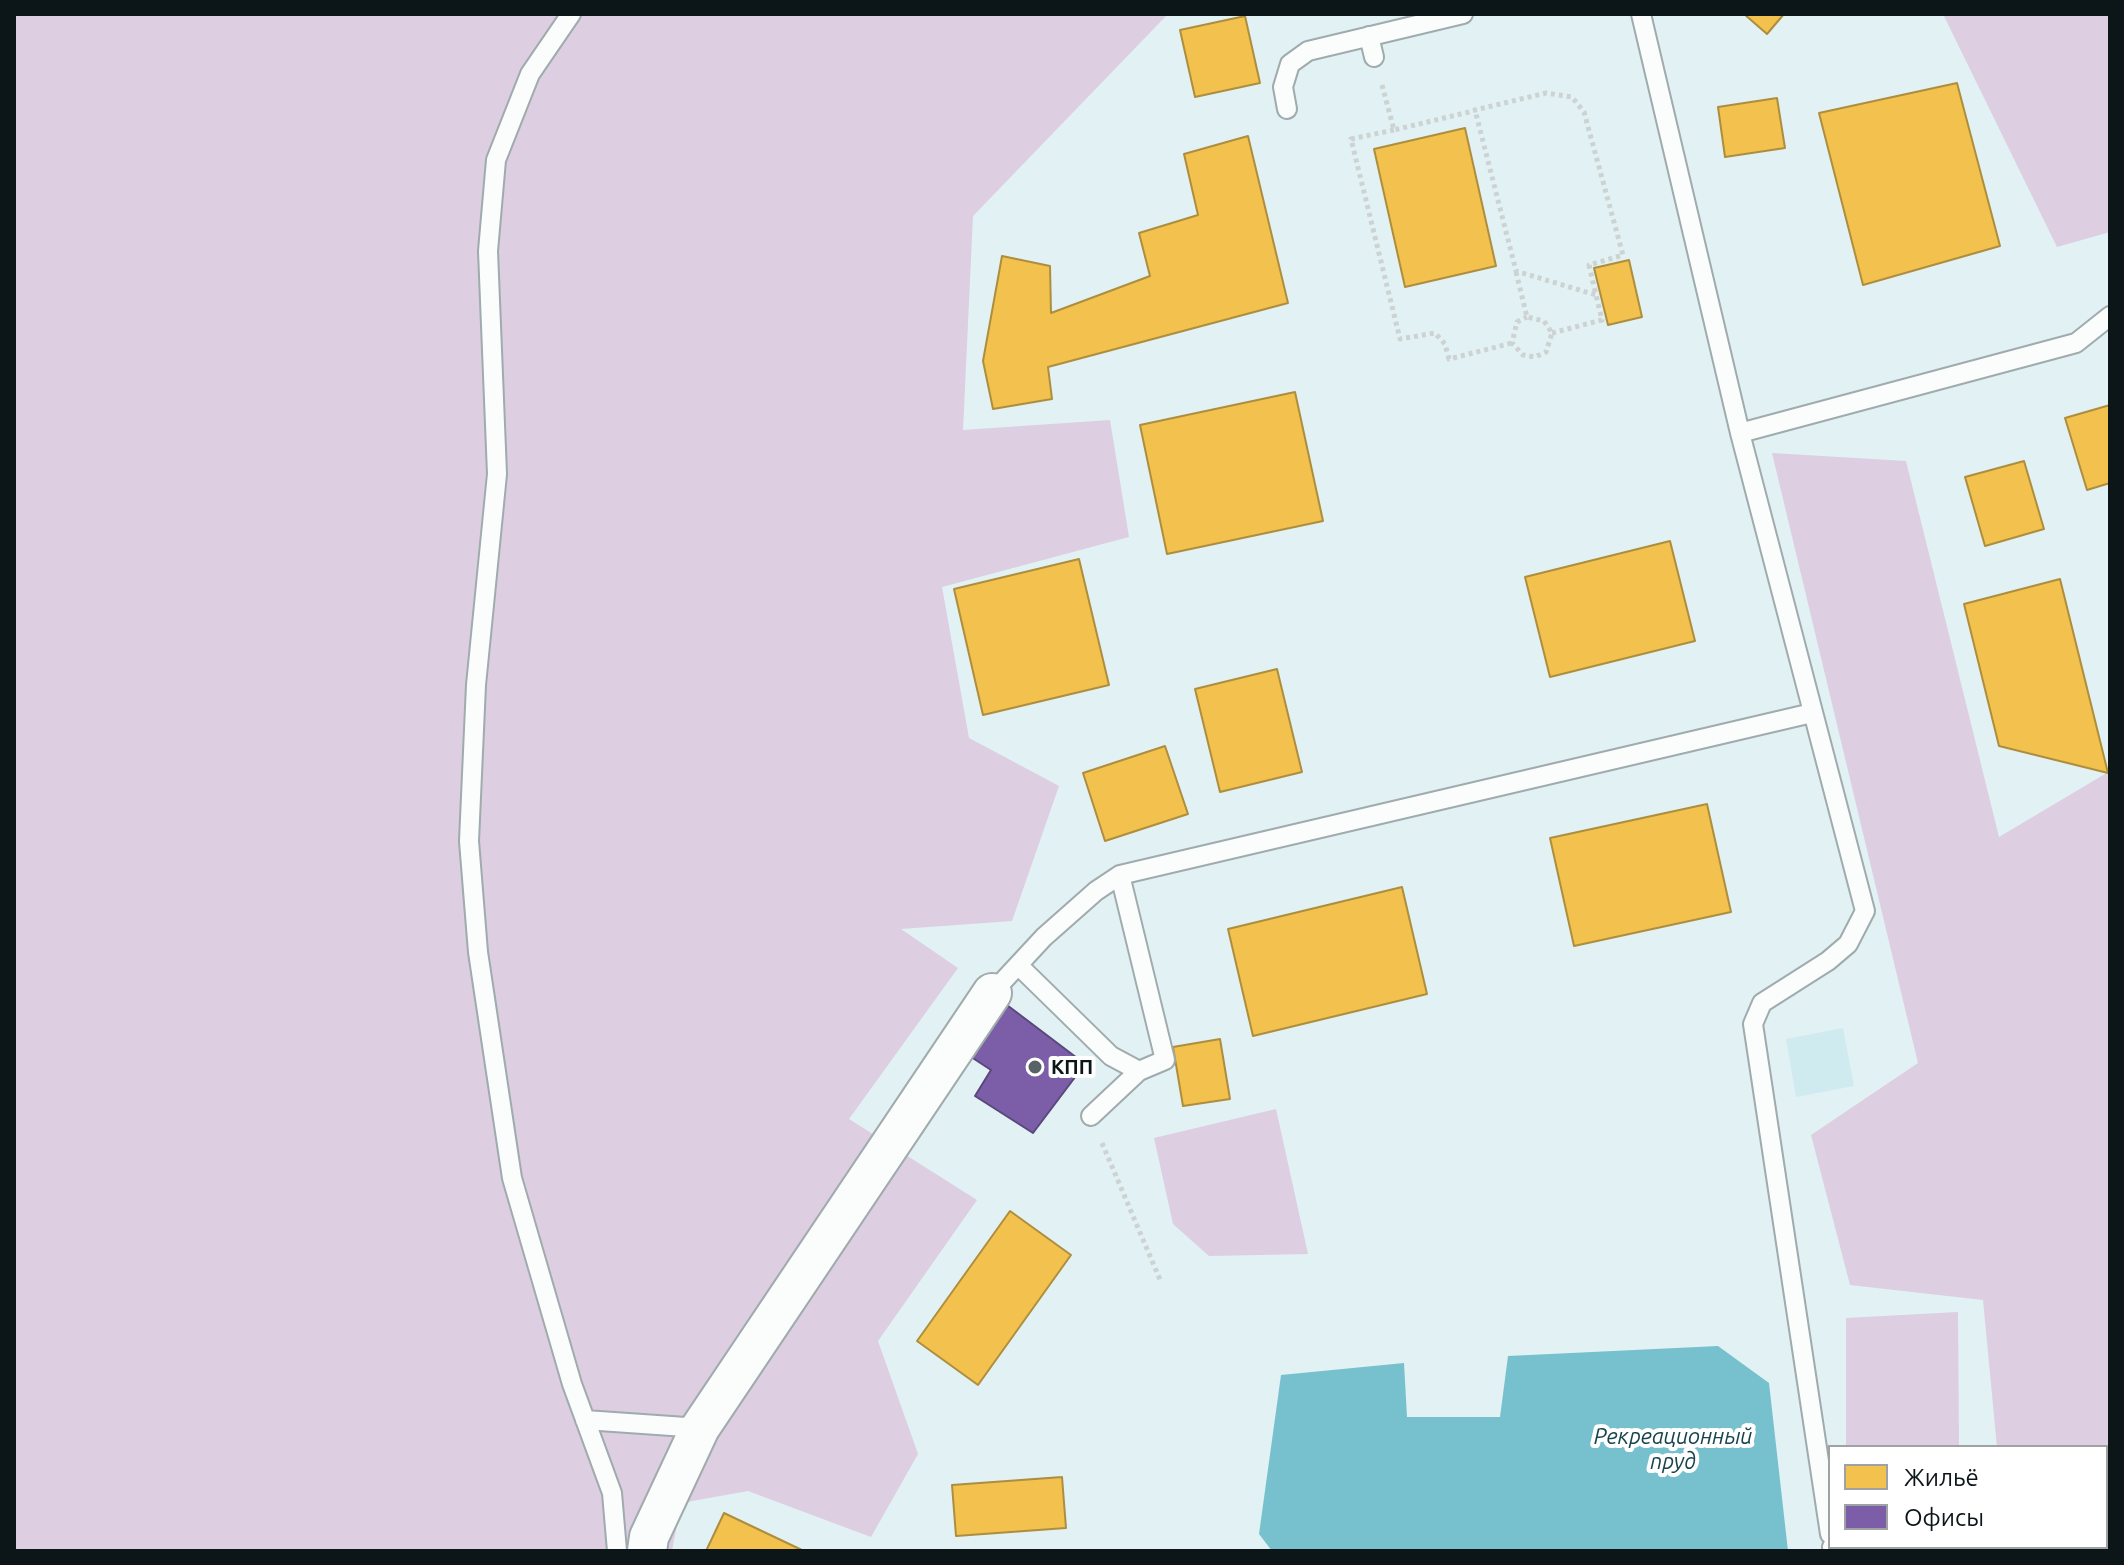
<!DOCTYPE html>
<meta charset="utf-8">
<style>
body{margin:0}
#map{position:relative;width:2124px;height:1565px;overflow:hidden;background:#e2f1f3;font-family:Ubuntu,sans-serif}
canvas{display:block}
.frame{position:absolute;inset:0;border:16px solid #0c1618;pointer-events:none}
.legend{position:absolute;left:1828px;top:1445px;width:280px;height:104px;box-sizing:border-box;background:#fff;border:2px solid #9ea2a3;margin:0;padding:10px 14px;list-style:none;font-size:24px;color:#0c1618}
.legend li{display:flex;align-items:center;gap:16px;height:40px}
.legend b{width:40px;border:2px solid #9ea2a3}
</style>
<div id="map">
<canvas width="2124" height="1565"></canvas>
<div class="frame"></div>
<ul class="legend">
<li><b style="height:22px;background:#f2c14e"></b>Жильё</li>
<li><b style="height:22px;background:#7b5ea7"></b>Офисы</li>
</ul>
</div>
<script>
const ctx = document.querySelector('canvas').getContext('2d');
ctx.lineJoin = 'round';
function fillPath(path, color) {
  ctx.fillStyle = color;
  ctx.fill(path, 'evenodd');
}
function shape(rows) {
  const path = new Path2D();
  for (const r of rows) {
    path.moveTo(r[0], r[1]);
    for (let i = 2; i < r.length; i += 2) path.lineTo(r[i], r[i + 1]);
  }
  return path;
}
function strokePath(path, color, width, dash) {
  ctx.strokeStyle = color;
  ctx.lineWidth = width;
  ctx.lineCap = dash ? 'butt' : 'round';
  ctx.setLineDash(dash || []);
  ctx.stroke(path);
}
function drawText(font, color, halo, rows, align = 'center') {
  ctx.font = font + ' Ubuntu,sans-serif';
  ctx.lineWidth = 8;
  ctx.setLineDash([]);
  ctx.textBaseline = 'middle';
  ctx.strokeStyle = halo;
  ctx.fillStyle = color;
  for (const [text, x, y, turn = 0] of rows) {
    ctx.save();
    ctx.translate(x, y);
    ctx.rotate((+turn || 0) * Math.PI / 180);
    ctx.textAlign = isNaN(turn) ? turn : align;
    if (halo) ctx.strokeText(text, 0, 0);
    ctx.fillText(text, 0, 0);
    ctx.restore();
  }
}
fillPath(shape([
 [1843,1028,1854,1086,1796,1097,1786,1039]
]), '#cfebf0');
fillPath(shape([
 [14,14,1168,14,973,216,963,430,1110,420,1129,537,942,587,969,738,1059,786,1012,921,901,929,958,968,849,1119,977,1200,878,1341,918,1454,871,1537,748,1491,681,1503,672,1551,14,1551],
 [1943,14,2110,14,2110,232,2057,247],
 [1772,453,1906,461,1999,837,2110,771,2110,1551,1881,1551,1882,1547,2106,1547,2106,1447,1997,1447,1983,1300,1850,1285,1811,1135,1918,1063],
 [1276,1109,1308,1254,1209,1256,1173,1224,1154,1138],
 [1958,1312,1959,1447,1846,1447,1846,1318]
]), '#ddcee1');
fillPath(shape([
 [1718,1346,1769,1383,1788,1551,1272,1551,1259,1534,1281,1375,1404,1363,1407,1417,1500,1417,1508,1356]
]), '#77c1cf');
const homes = shape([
 [1744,14,1784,14,1767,34,1744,14],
 [1245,16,1260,83,1195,97,1180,30,1245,16],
 [1957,83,2000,246,1863,285,1819,113,1957,83],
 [1777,98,1785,148,1725,157,1718,107,1777,98],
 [1465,128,1496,266,1405,287,1374,149,1465,128],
 [1248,136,1288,303,1048,367,1052,399,993,409,983,361,1002,256,1050,266,1051,313,1150,276,1139,233,1198,215,1184,154,1248,136],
 [1629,260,1642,317,1608,325,1594,268,1629,260],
 [1295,392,1323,521,1167,554,1140,425,1295,392],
 [2110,405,2110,483,2087,490,2065,418,2110,405],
 [2024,461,2044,529,1985,546,1965,477,2024,461],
 [1670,541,1695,641,1550,677,1525,577,1670,541],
 [1079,559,1109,685,983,715,954,589,1079,559],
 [2060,579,2108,773,1999,746,1964,604,2060,579],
 [1277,669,1302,772,1220,792,1195,689,1277,669],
 [1165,746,1188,814,1105,841,1083,773,1165,746],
 [1707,804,1731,912,1574,946,1550,838,1707,804],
 [1402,887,1427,994,1253,1036,1228,929,1402,887],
 [1220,1039,1230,1099,1183,1106,1173,1047,1220,1039],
 [1010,1211,1071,1255,978,1385,917,1341,1010,1211],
 [1062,1477,1066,1528,956,1536,952,1485,1062,1477],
 [724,1513,804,1551,706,1551,724,1513]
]);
fillPath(homes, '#f2c14e');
strokePath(homes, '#ad8e3e', 2);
const offices = shape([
 [999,999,1085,1064,1033,1133,975,1096,991,1070,962,1051,999,999]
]);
fillPath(offices, '#7b5ea7');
strokePath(offices, '#5a487c', 2);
const service = shape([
 [571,14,530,74,496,160,488,251,497,474,476,685,469,841,478,952,512,1178,572,1384,612,1493,617,1551],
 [1641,14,1740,433,1865,911,1848,944,1828,961,1762,1003,1753,1024,1830,1534],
 [1369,36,1374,57],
 [1287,109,1283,87,1290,64,1308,51,1463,14],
 [1740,433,2076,343,2110,316],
 [1018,965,1111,1056,1139,1071],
 [992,993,1044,937,1096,891,1120,875,1812,713],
 [1091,1116,1139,1071,1165,1060,1120,875],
 [585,1420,700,1428],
 [1832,1547,1833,1551]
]);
const minor = shape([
 [647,1551,649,1537,700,1428,992,993]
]);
strokePath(service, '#9fabad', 22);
strokePath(minor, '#9fabad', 42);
strokePath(shape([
 [1382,85,1394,130,1469,112,1475,110,1546,93,1572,97,1584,112,1623,255,1589,265,1596,295,1516,271,1475,110],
 [1394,130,1351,139,1400,339,1435,333,1445,344,1449,359,1512,343],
 [1516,272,1527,317,1544,321,1552,333,1546,352,1535,357,1523,355,1512,343,1517,322,1527,317],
 [1552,333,1602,320,1596,295],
 [1102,1143,1161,1282]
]), '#cdd2d2', 5, [4, 4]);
strokePath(service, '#fbfdfd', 18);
strokePath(minor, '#fbfdfd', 38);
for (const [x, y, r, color] of [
 [1035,1067,8,"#576365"]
]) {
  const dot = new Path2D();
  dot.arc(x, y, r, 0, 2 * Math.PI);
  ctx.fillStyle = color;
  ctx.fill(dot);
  strokePath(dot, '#fff', 3);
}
drawText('bold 20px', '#0c1618', '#fff', [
 ["КПП",1051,1067]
], 'left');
drawText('italic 22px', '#18454d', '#fff', [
 ["Рекреационный",1673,1437],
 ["пруд",1673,1462]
]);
</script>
